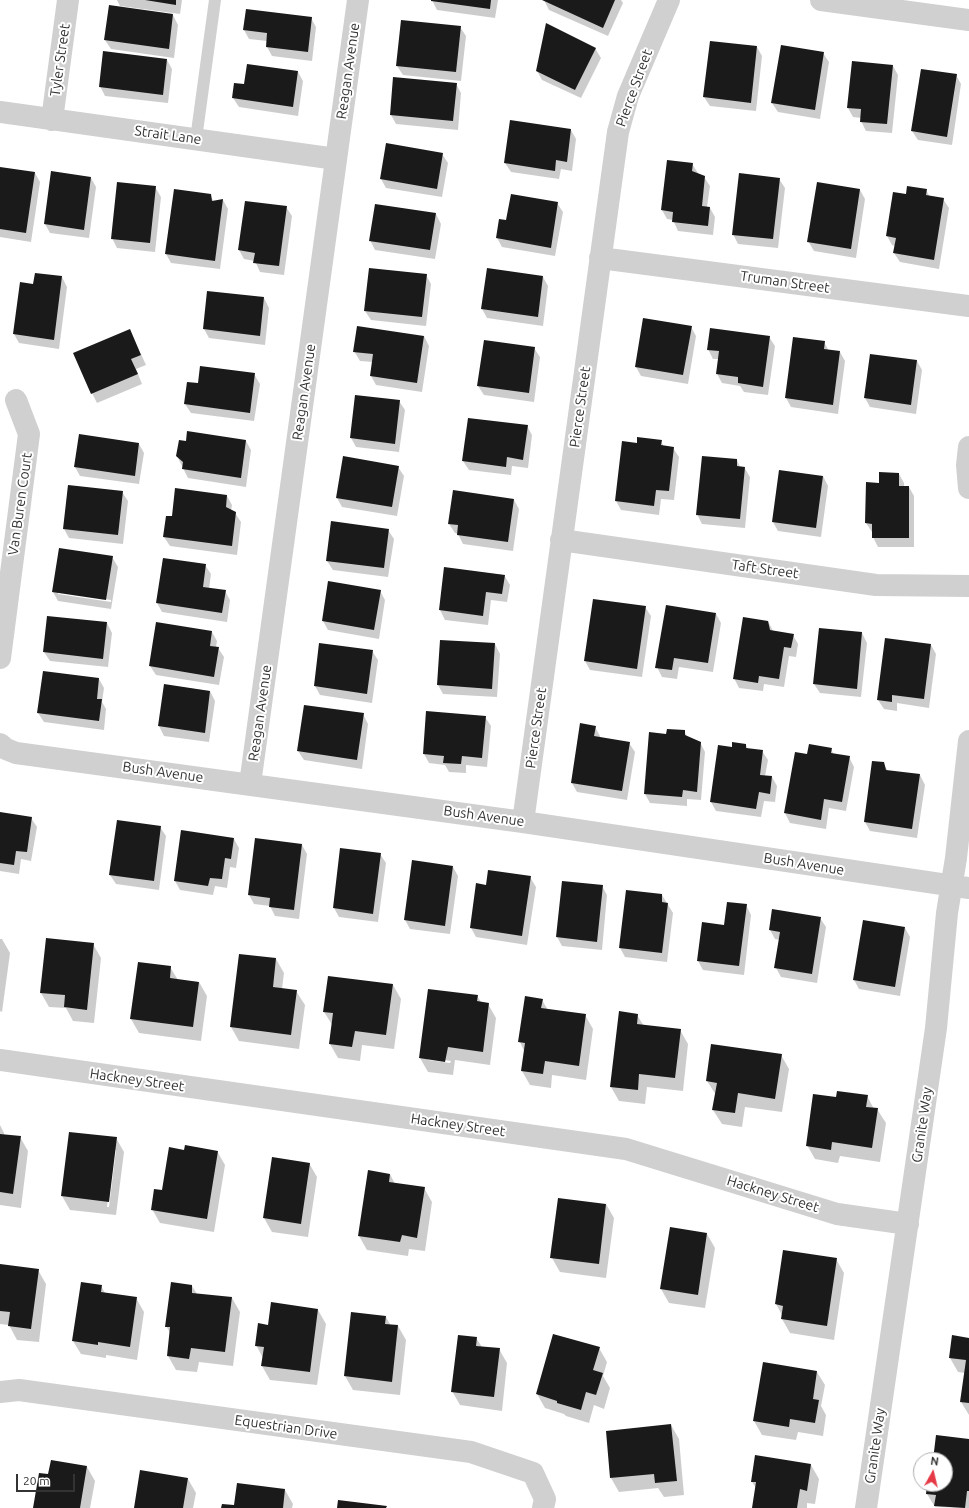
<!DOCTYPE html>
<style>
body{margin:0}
#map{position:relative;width:969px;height:1508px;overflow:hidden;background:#fff;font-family:Ubuntu,sans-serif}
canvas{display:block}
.north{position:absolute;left:913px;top:1452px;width:40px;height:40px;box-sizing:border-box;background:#fff;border:1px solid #adadad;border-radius:50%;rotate:8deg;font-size:11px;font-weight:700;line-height:16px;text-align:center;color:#333}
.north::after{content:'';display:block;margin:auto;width:14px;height:18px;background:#e63946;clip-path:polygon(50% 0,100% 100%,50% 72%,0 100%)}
.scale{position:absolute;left:16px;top:1474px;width:59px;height:18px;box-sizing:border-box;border:2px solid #333;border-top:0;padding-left:5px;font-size:12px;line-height:14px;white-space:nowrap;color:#333;-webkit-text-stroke:3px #fff;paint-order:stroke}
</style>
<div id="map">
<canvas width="969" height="1508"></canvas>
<div class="north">N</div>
<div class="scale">20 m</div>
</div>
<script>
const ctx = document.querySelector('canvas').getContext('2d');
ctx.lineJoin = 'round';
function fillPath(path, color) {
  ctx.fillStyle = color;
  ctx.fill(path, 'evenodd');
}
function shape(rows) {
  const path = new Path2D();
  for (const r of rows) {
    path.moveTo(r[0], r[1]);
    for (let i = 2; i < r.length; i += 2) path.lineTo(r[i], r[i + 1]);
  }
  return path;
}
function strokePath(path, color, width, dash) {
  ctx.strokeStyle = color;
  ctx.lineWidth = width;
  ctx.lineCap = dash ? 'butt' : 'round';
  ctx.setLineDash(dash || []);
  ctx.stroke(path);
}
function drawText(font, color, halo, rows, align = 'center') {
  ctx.font = font + ' Ubuntu,sans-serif';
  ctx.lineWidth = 4;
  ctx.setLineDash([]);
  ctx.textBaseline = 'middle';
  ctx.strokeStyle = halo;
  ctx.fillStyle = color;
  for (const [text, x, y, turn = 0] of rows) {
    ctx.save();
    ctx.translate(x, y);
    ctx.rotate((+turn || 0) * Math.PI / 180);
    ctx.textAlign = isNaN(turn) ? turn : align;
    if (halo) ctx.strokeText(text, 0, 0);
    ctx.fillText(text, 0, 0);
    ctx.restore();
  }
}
fillPath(shape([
 [117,0,182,0,180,14,120,6],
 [432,0,498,0,495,18,437,10],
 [544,0,621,0,623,3,608,36,549,10],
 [173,15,178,25,174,58,111,49,105,40],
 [311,18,316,27,312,61,272,56,267,47,267,41,249,39,244,30],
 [460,27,466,36,461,81,403,75,397,66],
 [711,42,757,47,762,56,756,111,710,106,704,97],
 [595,48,601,58,581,98,542,80,537,71],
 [823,53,829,62,820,119,778,112,772,103],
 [167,60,172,69,168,103,105,96,100,86],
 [893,66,898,75,892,133,866,131,861,121,861,118,853,117,848,108],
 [921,70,956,75,961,84,952,145,918,140,912,131],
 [298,72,303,81,298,116,239,107,233,98,245,85],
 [456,84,461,93,458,130,396,124,391,115],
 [511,121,571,130,576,139,572,171,561,169,559,179,511,172,505,163],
 [442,154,448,163,442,197,386,188,381,179],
 [668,161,692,164,698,173,704,177,710,186,707,207,710,208,715,217,713,235,678,231,673,220,667,219,662,210],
 [0,168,35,173,40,182,31,242,0,237],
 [91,178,96,187,89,238,50,233,45,224],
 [779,179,785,188,778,248,738,244,733,234],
 [818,183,860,190,865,199,856,258,814,251,808,241],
 [155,187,161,197,155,252,117,248,112,238],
 [926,190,930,197,943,199,949,208,939,269,900,262,894,253,895,246,892,245,887,236,893,193,907,195],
 [210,195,214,202,223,200,228,209,220,269,171,263,166,254],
 [557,203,563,212,555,256,502,247,497,238,507,221],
 [286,207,292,216,284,275,260,272,255,261,244,259,239,250],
 [436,214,441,224,435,259,375,250,370,240],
 [426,275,431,284,426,326,371,320,365,311],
 [62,277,67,287,59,349,19,343,14,334,21,283,34,285],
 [543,277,548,286,543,326,487,318,482,309],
 [264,298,269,308,265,345,209,338,204,329],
 [691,327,696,336,688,384,641,376,636,367],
 [130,330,146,365,136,369,142,384,97,403,92,393],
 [424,336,429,346,422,392,376,385,371,376,373,362,360,361,354,351],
 [769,337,775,346,768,395,744,392,740,386,722,383,717,374,719,359,713,359,708,349],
 [824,342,829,351,840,352,845,361,838,414,791,407,786,398],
 [534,348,540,357,534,402,484,395,478,386],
 [871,355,917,361,922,370,916,414,870,407,865,398],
 [254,374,260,384,254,421,191,413,185,404,199,384],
 [399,401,405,410,399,452,356,447,351,438],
 [527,426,532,435,528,468,512,466,511,475,469,470,463,461],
 [246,441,251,450,246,487,188,478,177,456,187,442],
 [661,441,664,447,673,448,679,457,674,500,661,499,659,515,621,510,616,501,637,444],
 [139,444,144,453,139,484,80,476,75,467],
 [737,460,740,467,744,467,750,477,745,528,702,524,697,514],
 [398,467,404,476,397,516,342,507,337,498],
 [899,474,904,483,904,487,909,487,914,496,914,547,878,547,873,537,873,532,872,532,866,523,880,484],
 [823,476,828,486,821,537,778,531,773,522],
 [68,486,122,492,128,501,123,544,69,538,64,529],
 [227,496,232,505,231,511,235,513,241,522,237,555,170,546,164,537,173,518],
 [514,500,519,509,513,551,463,544,458,534,455,533,449,524],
 [388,530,394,539,388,577,333,570,327,561],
 [59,550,112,557,118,567,111,609,58,601,53,592],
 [58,592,111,600,111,602,58,594],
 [163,559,205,565,211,574,209,589,225,591,230,600,227,622,162,612,157,603],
 [445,568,504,575,510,585,507,602,491,600,488,625,445,620,440,610],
 [329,582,380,591,385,600,379,639,328,630,323,621],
 [645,607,651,616,642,677,590,670,585,661],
 [716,614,721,623,713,672,679,667,677,679,662,677,657,667],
 [768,621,773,631,793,635,798,644,796,657,789,656,784,687,764,684,763,691,739,688,734,678],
 [107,623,112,633,108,667,50,661,44,652],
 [212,632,217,641,216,647,218,648,224,657,219,685,156,675,150,666],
 [862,633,867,643,861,697,820,693,814,684],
 [320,644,372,651,378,660,372,703,320,695,315,686],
 [495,644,500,654,497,697,443,694,438,685],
 [931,645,936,654,929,708,897,703,897,711,884,709,878,700],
 [99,679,104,688,102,702,106,709,104,730,44,722,38,713],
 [165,685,210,691,215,701,209,742,164,736,159,726],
 [427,712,485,717,491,726,487,767,466,765,466,773,449,772,445,765,429,763,424,754],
 [363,714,368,724,362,769,304,760,298,751],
 [595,727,600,736,600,738,629,743,635,752,627,800,577,792,572,783],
 [684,731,688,738,700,742,705,752,701,800,687,799,687,806,650,803,645,794,650,733,667,735],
 [746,745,748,749,762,751,768,760,765,776,772,777,777,786,775,802,764,801,761,817,716,811,711,802,732,748],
 [831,749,834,755,849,757,854,767,846,811,829,808,826,829,790,823,785,813,796,753,808,755],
 [873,762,883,763,888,771,920,775,925,785,917,838,870,831,865,822],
 [0,813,31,818,37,827,31,861,21,859,19,874,0,871],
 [118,821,160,827,166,836,159,890,116,884,110,875],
 [234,839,239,848,236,868,230,867,227,888,215,886,213,895,180,890,175,881],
 [302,845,307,854,299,919,275,916,270,906,254,904,249,895],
 [341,849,380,854,386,863,378,922,339,917,334,908],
 [453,867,458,876,450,934,410,929,405,920],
 [530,877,536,887,527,945,476,937,471,928,477,885,487,886],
 [602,886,607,895,602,950,562,946,557,937],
 [662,895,673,913,667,962,625,957,620,948],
 [746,905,751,915,744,975,703,970,698,961,725,926],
 [773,910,820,918,826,927,817,983,781,977,776,968,780,940,775,939,770,930],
 [905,928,910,937,900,996,859,989,854,980],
 [0,939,2,939,10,953,2,1012,0,1011],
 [93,944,101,958,94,1023,73,1021,66,1008,49,1007,41,993],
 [240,955,276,959,284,973,282,989,296,991,305,1005,299,1049,239,1041,231,1027],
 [170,967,178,980,199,982,207,996,201,1041,139,1033,131,1019],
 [393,985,401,999,394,1049,362,1045,360,1061,338,1058,330,1044,333,1026,324,1012],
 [477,996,481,1002,488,1004,496,1018,490,1065,455,1060,453,1075,428,1072,420,1058],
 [428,1058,451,1061,450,1063,428,1060],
 [542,1000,548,1010,585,1015,593,1029,586,1080,552,1075,551,1088,530,1085,522,1071,524,1051,520,1042],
 [637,1015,644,1026,680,1030,688,1044,683,1091,647,1087,645,1104,619,1101,611,1087],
 [781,1055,789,1069,782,1112,745,1107,742,1127,722,1124,713,1110,716,1095,707,1081],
 [867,1096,874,1109,877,1109,886,1123,880,1162,840,1156,838,1163,815,1159,807,1145,837,1098],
 [0,1125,4,1133,4,1135,20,1137,28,1151,21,1208,0,1205],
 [116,1138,124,1152,116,1215,70,1210,62,1196],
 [114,1150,116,1150,109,1207,107,1207],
 [185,1151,217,1151,225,1165,214,1232,160,1223,152,1209],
 [309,1163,317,1177,308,1237,272,1232,264,1218],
 [390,1174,395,1184,424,1188,432,1202,425,1251,409,1249,408,1256,367,1250,359,1236],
 [606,1204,614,1218,606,1278,560,1272,552,1258],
 [707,1234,715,1248,705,1308,669,1303,661,1289],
 [784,1251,836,1259,844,1273,834,1340,790,1333,782,1319,782,1315,776,1304],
 [0,1266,38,1270,46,1284,39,1342,17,1340,9,1325,0,1324],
 [101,1286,105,1293,136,1298,144,1312,137,1360,106,1355,106,1358,81,1354,73,1341],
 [192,1286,197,1294,232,1298,240,1312,233,1366,199,1362,197,1372,176,1370,168,1356,171,1334,166,1326],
 [318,1310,326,1324,317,1385,270,1380,262,1366,263,1358,256,1345,268,1326],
 [386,1317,391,1326,398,1326,406,1340,400,1395,353,1390,345,1376],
 [476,1338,482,1347,499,1349,507,1363,502,1411,460,1405,452,1391],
 [969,1339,969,1415,961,1402,965,1373,958,1372,950,1358],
 [599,1348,607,1362,603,1376,610,1388,604,1409,594,1405,589,1423,566,1416,564,1414,545,1408,537,1394],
 [817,1372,825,1385,821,1406,826,1415,823,1436,798,1432,796,1440,762,1435,754,1421],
 [671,1425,679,1439,684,1495,664,1497,658,1488,619,1492,611,1478],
 [969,1440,969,1508,935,1507,927,1494,928,1484,945,1484,945,1460,934,1460],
 [811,1465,819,1479,815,1504,807,1503,807,1508,753,1508,756,1488,752,1482],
 [87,1467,95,1481,90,1508,34,1508,49,1475],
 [188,1479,196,1493,193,1508,135,1508],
 [285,1490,293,1504,292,1508,222,1508,235,1506]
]), '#0003');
fillPath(shape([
 [145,0,176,0,176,5],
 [431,0,491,0,490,9,431,1],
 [542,0,615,0,603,28],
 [109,5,173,14,169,49,104,40],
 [246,9,312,17,308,52,266,47,267,33,243,30],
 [401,20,461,26,456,72,396,66],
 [546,23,596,48,575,90,536,71],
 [710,41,757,46,751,103,703,97],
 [781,45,824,52,815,110,771,103],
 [103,51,167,59,163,95,99,87],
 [852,61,893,65,887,124,860,122,861,109,847,108],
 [247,64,298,71,293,107,232,98,234,83,244,84],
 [921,69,957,74,947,137,911,131],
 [393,77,457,83,453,121,390,115],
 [510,120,571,129,567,162,556,160,555,171,504,163],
 [386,143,443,153,437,189,380,179],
 [667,160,693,163,692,171,705,176,702,206,710,207,708,226,672,222,673,212,661,210],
 [0,167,35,172,26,233,0,229],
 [51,171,91,177,84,230,44,224],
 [739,173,780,178,773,239,732,235],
 [117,182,156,186,150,243,111,239],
 [817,182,860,189,851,249,807,242],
 [907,186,927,189,926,195,944,198,934,260,893,253,896,238,886,236,893,192,906,194],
 [174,189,211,194,212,201,223,199,215,261,165,254],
 [511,194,558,202,551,248,496,238,499,219,506,220],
 [245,201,287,206,279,266,253,263,255,253,238,250],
 [375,204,436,213,430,250,369,241],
 [369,268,427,274,422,317,364,311],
 [487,268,543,276,538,317,481,309],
 [35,273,62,276,54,340,13,334,20,282,33,284],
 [207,291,264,297,260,336,203,329],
 [643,318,692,326,683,375,635,367],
 [357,326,424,336,417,383,370,376,373,354,353,352],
 [710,328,770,336,763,387,738,383,738,377,716,374,719,351,707,350],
 [130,329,141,355,131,359,138,374,91,394,73,353],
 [793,337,825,341,824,349,840,351,833,405,785,398],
 [484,340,535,347,529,393,477,386],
 [870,354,917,360,911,405,864,398],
 [200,366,255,373,250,413,184,404,187,382,198,383],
 [355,395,400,400,395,444,350,438],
 [468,418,528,425,523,460,507,457,506,467,462,461],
 [187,431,246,440,241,478,182,469,183,462,176,456,179,440,186,441],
 [79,434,139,443,135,476,74,467],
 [637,437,662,440,661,445,674,447,669,491,656,490,654,506,615,501,622,441,637,443],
 [343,456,399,466,392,507,336,498],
 [702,456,737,459,737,466,745,467,740,519,696,515],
 [779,470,823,476,816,528,772,522],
 [879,472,899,473,899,486,909,486,909,538,872,538,872,524,865,523,866,482,879,483],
 [68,485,123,491,118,535,63,529],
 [175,488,227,495,226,507,236,512,232,546,163,537,166,516,172,516],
 [453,490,514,499,508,542,457,535,458,525,448,524],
 [331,521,389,529,384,568,326,561],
 [59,548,113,556,106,600,52,592],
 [163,558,206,564,203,587,226,590,222,613,156,603],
 [444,567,505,575,502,594,486,592,483,616,439,610],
 [328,581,381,590,374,630,322,621],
 [593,599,646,606,637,669,584,661],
 [666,605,716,613,708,663,674,658,672,670,655,668],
 [47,616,107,622,103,659,43,652],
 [743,617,768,621,770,630,794,634,791,648,784,647,779,679,759,676,758,683,733,679],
 [156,622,212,631,210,646,219,647,214,677,149,666],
 [819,628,862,632,857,689,813,684],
 [885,638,931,644,924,699,892,695,892,702,877,700],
 [440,640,495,643,492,689,437,685],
 [319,643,373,650,367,694,314,686],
 [43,671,99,678,97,699,102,699,99,721,37,713],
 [164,684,210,691,205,733,158,726],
 [304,705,364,713,357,760,297,751],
 [426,711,486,716,482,758,462,756,461,764,443,763,444,756,423,754],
 [580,723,596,726,594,736,630,742,622,791,571,783],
 [667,729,685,730,685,735,701,742,697,792,683,790,682,797,644,794,649,732,666,734],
 [732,742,746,744,746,748,763,750,760,775,772,776,770,794,759,792,756,809,710,802,718,745,732,747],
 [809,744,832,748,831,753,850,756,842,802,824,799,821,820,784,813,795,752,807,754],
 [872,761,884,762,886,770,920,774,912,829,864,822],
 [0,812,32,817,27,852,16,851,14,865,0,863],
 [117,820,161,826,154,881,109,875],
 [181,830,234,838,231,859,225,858,222,879,210,878,208,886,174,881],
 [255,838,302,844,294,910,269,907,270,898,248,895],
 [340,848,381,853,373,914,333,908],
 [412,860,453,866,445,926,404,920],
 [488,870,531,876,522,936,470,928,476,883,486,885],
 [562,881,603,885,597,942,556,937],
 [626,890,662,894,662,902,668,903,662,953,619,948],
 [727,902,747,904,739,966,697,961,702,922,724,925],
 [772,909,821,917,812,974,774,968,780,932,769,930],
 [863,920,905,927,895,987,853,980],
 [46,938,94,943,87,1010,64,1007,65,995,40,993],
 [239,954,276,958,273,987,297,990,291,1035,230,1027],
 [138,962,171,966,170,978,199,982,193,1027,130,1019],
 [328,976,393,984,386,1035,355,1031,352,1047,329,1044,333,1013,323,1012],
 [428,989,478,995,477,1001,489,1003,483,1052,448,1047,445,1062,419,1058],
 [525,996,543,999,541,1008,586,1014,579,1066,545,1061,543,1074,521,1071,525,1043,518,1042],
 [619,1011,638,1014,637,1024,681,1029,675,1078,639,1074,638,1090,610,1087],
 [711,1044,782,1054,775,1099,738,1093,735,1113,712,1110,717,1083,706,1081],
 [837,1091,868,1095,866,1107,878,1108,872,1148,832,1142,831,1150,806,1146,813,1094,836,1097],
 [69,1132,117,1137,109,1202,61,1196],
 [0,1134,21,1136,13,1194,0,1192],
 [185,1145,218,1151,207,1219,151,1210,154,1189,162,1190,169,1147,184,1150],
 [272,1157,310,1163,301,1224,263,1218],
 [368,1170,390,1174,389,1182,425,1187,417,1238,402,1235,400,1242,358,1236],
 [558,1198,606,1204,599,1264,550,1258],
 [670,1227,707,1233,698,1295,660,1289],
 [783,1250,837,1258,827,1326,781,1319,783,1306,775,1304],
 [0,1264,39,1269,31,1329,8,1326,10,1312,0,1311],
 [81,1282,102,1285,101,1292,137,1297,130,1347,98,1342,98,1345,72,1341],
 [171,1282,192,1285,192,1293,232,1297,225,1352,191,1348,189,1359,167,1356,170,1327,165,1327],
 [271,1302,318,1309,310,1372,261,1366,264,1347,255,1346,258,1323,268,1325],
 [351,1312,386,1316,385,1324,398,1325,392,1382,344,1376],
 [553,1334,600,1347,593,1370,603,1373,596,1395,586,1392,581,1410,557,1403,557,1401,536,1394],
 [458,1335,477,1337,476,1346,500,1348,494,1397,451,1392],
 [952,1335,969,1338,969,1403,960,1402,966,1360,949,1358],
 [763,1362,817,1371,813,1399,819,1400,815,1423,790,1419,789,1427,753,1421],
 [671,1424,677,1481,655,1483,654,1474,610,1478,606,1431],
 [936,1435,969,1439,969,1491,967,1491,965,1508,934,1506,936,1495,926,1494,927,1484,945,1484,945,1460,933,1460],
 [755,1455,811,1464,807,1491,800,1489,797,1508,752,1508,756,1482,751,1482],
 [51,1460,87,1466,80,1508,33,1508,39,1473,48,1474],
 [140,1470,188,1478,183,1508,134,1508],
 [237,1483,285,1489,283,1508,221,1508,222,1504,234,1505],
 [338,1500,387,1506,386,1508,337,1508]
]), '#1a1a1a');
strokePath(shape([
 [196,139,215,0]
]), '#d0d0d0', 12);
strokePath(shape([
 [821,0,969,20],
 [0,112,336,159],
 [52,120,68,0],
 [600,258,969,306],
 [969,447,967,465,969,488],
 [561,540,876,585,969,586],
 [0,658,29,434,16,400],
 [0,744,6,749,16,753,523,822,969,888],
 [250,784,358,0],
 [523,822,618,132,628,96,669,0],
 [0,1060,626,1149,837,1214,908,1224],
 [0,1392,19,1390,471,1452,533,1473,545,1499,543,1508],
 [866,1508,936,1028,947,913,956,858,969,741]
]), '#d0d0d0', 22);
drawText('14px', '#333', '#fff', [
 ["Tyler Street",60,60,-82],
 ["Reagan Avenue",348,71,-82],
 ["Pierce Street",634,88,-70],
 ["Strait Lane",168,135,8],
 ["Truman Street",785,282,8],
 ["Reagan Avenue",304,392,-82],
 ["Pierce Street",580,407,-82],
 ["Van Buren Court",20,504,-82],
 ["Taft Street",765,569,8],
 ["Reagan Avenue",260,713,-82],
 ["Pierce Street",536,728,-82],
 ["Bush Avenue",163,772,8],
 ["Bush Avenue",484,816,8],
 ["Bush Avenue",804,864,9],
 ["Hackney Street",137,1080,8],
 ["Hackney Street",458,1125,8],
 ["Granite Way",922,1125,-82],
 ["Hackney Street",773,1194,17],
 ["Equestrian Drive",286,1427,8],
 ["Granite Way",875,1446,-82]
]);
</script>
